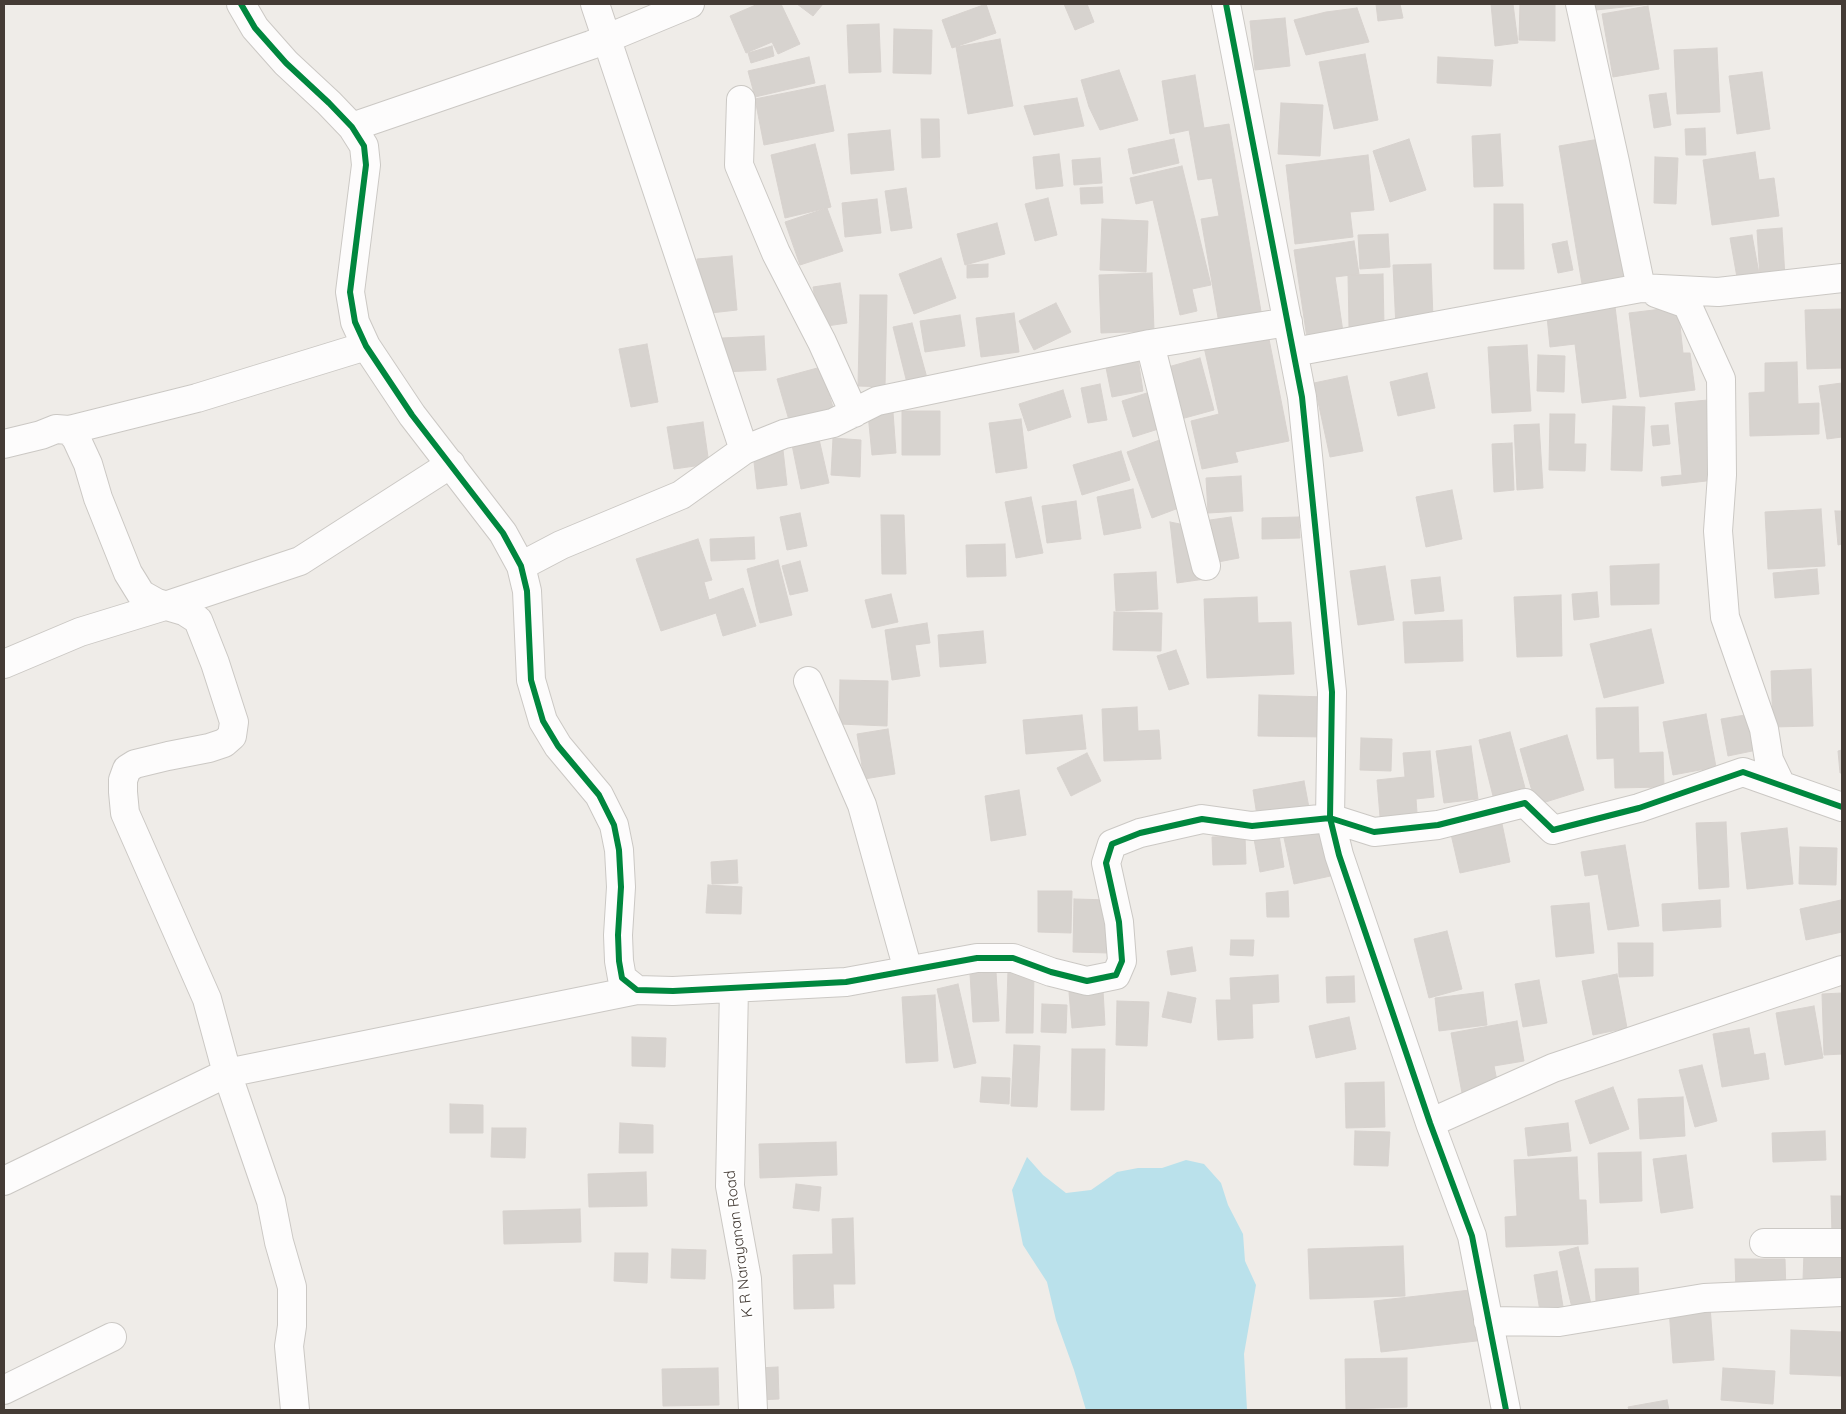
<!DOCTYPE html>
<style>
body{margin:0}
#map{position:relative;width:1846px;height:1414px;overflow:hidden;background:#efece8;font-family:Quicksand,sans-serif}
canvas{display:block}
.frame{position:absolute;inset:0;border:5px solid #443b35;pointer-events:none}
</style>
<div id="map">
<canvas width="1846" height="1414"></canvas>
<div class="frame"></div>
</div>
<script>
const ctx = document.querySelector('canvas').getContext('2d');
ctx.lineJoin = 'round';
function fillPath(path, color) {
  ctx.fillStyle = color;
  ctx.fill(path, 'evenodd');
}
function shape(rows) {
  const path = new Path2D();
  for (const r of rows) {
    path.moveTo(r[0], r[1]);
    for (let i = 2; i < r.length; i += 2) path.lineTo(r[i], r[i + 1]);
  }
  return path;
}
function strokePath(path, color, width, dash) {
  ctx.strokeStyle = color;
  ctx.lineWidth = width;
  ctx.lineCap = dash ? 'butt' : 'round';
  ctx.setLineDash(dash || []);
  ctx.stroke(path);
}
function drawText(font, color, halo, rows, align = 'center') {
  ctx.font = font + ' Quicksand,sans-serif';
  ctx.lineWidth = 4;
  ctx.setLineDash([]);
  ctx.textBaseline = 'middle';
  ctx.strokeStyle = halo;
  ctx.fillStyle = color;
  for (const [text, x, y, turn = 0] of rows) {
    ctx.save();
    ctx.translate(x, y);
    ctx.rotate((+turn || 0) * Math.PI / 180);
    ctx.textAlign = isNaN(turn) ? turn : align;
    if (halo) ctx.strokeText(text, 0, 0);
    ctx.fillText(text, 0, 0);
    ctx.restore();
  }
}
fillPath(shape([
 [1027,1157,1043,1175,1066,1193,1091,1190,1117,1172,1138,1168,1162,1168,1186,1160,1204,1164,1221,1183,1228,1205,1243,1234,1245,1261,1256,1285,1244,1354,1247,1410,1086,1410,1074,1370,1056,1320,1047,1282,1023,1245,1012,1190]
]), '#bae1eb');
const building = shape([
 [758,4,781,4,800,44,778,54,772,42,746,53,730,16,758,4],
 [797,4,823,4,813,16,797,4],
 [986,4,996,33,952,48,942,20,986,4],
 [1064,4,1087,4,1094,22,1075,30,1064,4],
 [1376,4,1400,4,1403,18,1378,21,1376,4],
 [1491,4,1513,4,1518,43,1495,46,1491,4],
 [1520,4,1555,4,1555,41,1519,40,1520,4],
 [1595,4,1651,4,1596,10,1595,4],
 [1648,6,1659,69,1613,77,1602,14,1648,6],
 [1357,8,1369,42,1306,55,1294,20,1326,12,1357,8],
 [1285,18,1290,66,1255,70,1250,21,1285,18],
 [879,24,881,72,849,73,847,25,879,24],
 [894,29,932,30,931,74,893,73,894,29],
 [1000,39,1013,106,968,114,956,47,1000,39],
 [772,46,774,56,751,63,748,53,772,46],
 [1717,48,1720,112,1677,114,1674,50,1717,48],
 [1365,54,1378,120,1334,129,1319,62,1365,54],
 [809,57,815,83,755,97,748,71,809,57],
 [1438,57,1493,60,1491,86,1437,83,1438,57],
 [1119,70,1138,120,1100,130,1089,107,1081,80,1119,70],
 [1762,72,1770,129,1737,134,1729,76,1762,72],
 [1195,75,1204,128,1229,124,1263,323,1220,329,1201,219,1219,216,1212,178,1198,180,1189,130,1170,134,1162,81,1195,75],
 [825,85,834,131,764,145,755,99,825,85],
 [1666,93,1671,125,1654,128,1649,95,1666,93],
 [1077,98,1084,126,1034,135,1024,106,1077,98],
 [1281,103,1323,105,1320,156,1278,154,1281,103],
 [921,119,939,119,940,157,922,158,921,119],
 [1705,128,1706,155,1686,155,1685,129,1705,128],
 [890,130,894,170,851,174,848,134,890,130],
 [1500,134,1503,186,1474,187,1472,136,1500,134],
 [1605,138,1629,283,1583,290,1559,146,1605,138],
 [1174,139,1179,163,1133,174,1128,149,1174,139],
 [1409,139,1426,190,1390,202,1373,151,1409,139],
 [815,144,831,207,785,218,771,155,815,144],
 [1755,152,1759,180,1774,178,1779,216,1712,225,1703,160,1755,152],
 [1059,154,1063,186,1036,189,1033,157,1059,154],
 [1368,155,1374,210,1350,212,1353,237,1295,244,1286,165,1368,155],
 [1655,157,1678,158,1676,204,1654,203,1655,157],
 [1100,158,1102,183,1074,185,1072,160,1100,158],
 [1182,166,1211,285,1192,289,1197,311,1180,315,1153,200,1136,204,1130,178,1182,166],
 [1102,187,1103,203,1081,204,1080,188,1102,187],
 [906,188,912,228,891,231,885,191,906,188],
 [1048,198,1057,235,1035,241,1025,204,1048,198],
 [877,199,881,233,845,237,842,203,877,199],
 [1494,204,1523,204,1524,269,1494,269,1494,204],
 [827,208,843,251,800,265,785,222,827,208],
 [1102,219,1148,221,1146,272,1100,270,1102,219],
 [997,223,1005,254,965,265,957,234,997,223],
 [1782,228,1785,277,1760,278,1757,230,1782,228],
 [1388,234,1390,267,1360,269,1358,235,1388,234],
 [1752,235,1760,279,1738,283,1730,238,1752,235],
 [1354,241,1359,274,1335,277,1344,339,1308,345,1294,250,1354,241],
 [1567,241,1573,270,1558,273,1552,244,1567,241],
 [732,256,737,310,702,314,697,259,732,256],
 [941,258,956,298,914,314,899,274,941,258],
 [988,264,988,277,967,278,967,265,988,264],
 [1431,264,1433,318,1396,328,1393,265,1431,264],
 [1152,273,1154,331,1101,333,1099,275,1152,273],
 [1383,274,1384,326,1349,327,1348,275,1383,274],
 [840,283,847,323,820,327,813,287,840,283],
 [860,295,887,295,885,387,858,386,860,295],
 [1614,298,1626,398,1582,403,1575,344,1550,347,1546,306,1614,298],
 [1056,303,1071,332,1034,350,1019,321,1056,303],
 [1678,307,1683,353,1690,353,1695,390,1640,397,1629,313,1678,307],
 [1842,309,1842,368,1807,369,1805,310,1842,309],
 [1014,313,1019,352,981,357,976,318,1014,313],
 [960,315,965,346,925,352,920,321,960,315],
 [912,323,927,378,907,383,893,327,912,323],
 [1268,334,1289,441,1235,452,1238,462,1202,469,1191,421,1219,414,1204,347,1268,334],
 [764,336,766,370,724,372,722,338,764,336],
 [647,344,658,402,631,407,619,349,647,344],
 [1527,345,1531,411,1492,413,1488,347,1527,345],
 [1137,352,1143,391,1112,397,1104,358,1137,352],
 [1538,355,1565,356,1564,392,1537,391,1538,355],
 [1200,358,1214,410,1181,419,1168,367,1200,358],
 [1797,362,1798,404,1819,403,1819,434,1750,436,1749,393,1765,392,1765,363,1797,362],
 [821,367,835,414,791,427,777,379,821,367],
 [1427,373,1435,408,1398,416,1390,382,1427,373],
 [1347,376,1363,451,1330,457,1314,383,1347,376],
 [1842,383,1842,437,1827,439,1819,386,1842,383],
 [1100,384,1107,420,1088,423,1081,388,1100,384],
 [1063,390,1071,417,1028,431,1019,404,1063,390],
 [1156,390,1168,426,1133,437,1122,401,1156,390],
 [1708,400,1715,480,1662,486,1661,477,1682,475,1675,403,1708,400],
 [1613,406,1645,407,1642,471,1611,470,1613,406],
 [902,411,940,411,940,455,902,455,902,411],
 [893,412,896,453,872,455,868,414,893,412],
 [1550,414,1575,414,1574,444,1586,444,1585,471,1549,470,1550,414],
 [1021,419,1027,468,996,473,989,423,1021,419],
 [703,422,709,464,674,469,667,427,703,422],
 [1539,424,1543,488,1517,490,1514,425,1539,424],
 [1668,425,1670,444,1653,446,1651,426,1668,425],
 [833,438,861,440,860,477,831,475,833,438],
 [1165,438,1184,506,1152,518,1127,452,1165,438],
 [819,439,829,483,801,489,792,445,819,439],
 [1512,443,1514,490,1494,492,1492,444,1512,443],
 [783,450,787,485,757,489,753,453,783,450],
 [1121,451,1130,480,1082,495,1073,465,1121,451],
 [1241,476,1243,511,1208,513,1206,478,1241,476],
 [1133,489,1141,528,1104,535,1097,497,1133,489],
 [1452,490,1462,539,1426,547,1416,497,1452,490],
 [1031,497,1043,553,1016,558,1005,502,1031,497],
 [1076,501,1081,539,1047,543,1042,506,1076,501],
 [1821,509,1825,566,1768,569,1765,512,1821,509],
 [1835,511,1842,511,1842,544,1838,545,1835,511],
 [800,513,807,546,787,550,780,517,800,513],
 [881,515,904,515,906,574,882,574,881,515],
 [1231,517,1239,558,1218,562,1210,520,1231,517],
 [1299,517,1300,538,1262,539,1262,518,1299,517],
 [1170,522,1190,526,1205,579,1177,583,1170,522],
 [754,537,755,559,711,561,710,539,754,537],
 [698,539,712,580,704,582,709,600,743,588,756,626,723,636,716,613,661,631,636,559,698,539],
 [1005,544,1006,576,967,577,966,545,1005,544],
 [778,560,792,615,760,623,747,569,778,560],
 [800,561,808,591,790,595,782,566,800,561],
 [1659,564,1659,604,1611,605,1610,566,1659,564],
 [1385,566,1394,620,1358,625,1350,571,1385,566],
 [1817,569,1819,594,1775,598,1773,573,1817,569],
 [1156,572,1158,609,1116,611,1114,574,1156,572],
 [1440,577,1444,611,1415,614,1411,580,1440,577],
 [1597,592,1599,617,1574,620,1572,594,1597,592],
 [891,594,898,622,872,628,865,600,891,594],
 [1561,595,1562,656,1517,657,1514,597,1561,595],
 [1257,597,1258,623,1291,622,1294,674,1207,678,1204,599,1257,597],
 [1114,612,1162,613,1161,651,1113,650,1114,612],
 [1462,620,1463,661,1405,663,1403,622,1462,620],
 [927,623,930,643,915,645,920,676,892,680,885,630,927,623],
 [1651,629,1664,683,1604,698,1590,644,1651,629],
 [983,631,986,663,940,667,938,635,983,631],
 [1176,650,1189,684,1169,690,1157,656,1176,650],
 [1811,669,1813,726,1773,727,1771,671,1811,669],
 [840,680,888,681,887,726,839,724,840,680],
 [1259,695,1327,697,1326,737,1258,736,1259,695],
 [1137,707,1138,731,1159,730,1161,759,1104,761,1102,709,1137,707],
 [1638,707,1639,753,1663,752,1664,787,1615,788,1614,758,1597,759,1596,708,1638,707],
 [1706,714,1716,767,1673,775,1663,722,1706,714],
 [1751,714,1757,750,1728,756,1721,719,1751,714],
 [1082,715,1086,749,1026,754,1023,720,1082,715],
 [888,729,895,774,864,779,857,734,888,729],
 [1510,732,1525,788,1493,796,1479,740,1510,732],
 [1567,735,1584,790,1536,805,1520,749,1567,735],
 [1361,738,1392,739,1391,771,1360,770,1361,738],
 [1471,746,1478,799,1444,803,1436,751,1471,746],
 [1842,750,1842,773,1840,773,1838,751,1842,750],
 [1430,751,1434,797,1416,799,1418,826,1381,829,1377,780,1405,777,1403,753,1430,751],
 [1087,753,1101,781,1071,796,1057,768,1087,753],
 [1304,781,1310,813,1258,822,1253,790,1304,781],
 [1019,790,1026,835,991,841,985,796,1019,790],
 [1501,819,1510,862,1460,873,1450,830,1501,819],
 [1726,822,1729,887,1699,889,1696,823,1726,822],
 [1787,828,1793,884,1747,889,1741,833,1787,828],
 [1325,829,1335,875,1294,884,1284,838,1325,829],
 [1279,835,1284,867,1260,872,1254,839,1279,835],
 [1245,836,1246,864,1213,865,1212,837,1245,836],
 [1625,845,1639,926,1608,930,1598,874,1585,876,1581,852,1625,845],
 [1800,847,1837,848,1836,885,1799,884,1800,847],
 [737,860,738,883,712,884,711,862,737,860],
 [708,885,742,887,741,914,706,913,708,885],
 [1038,891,1072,891,1071,933,1038,932,1038,891],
 [1288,891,1289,917,1267,917,1266,893,1288,891],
 [1074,899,1111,900,1109,953,1073,952,1074,899],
 [1720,900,1721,927,1663,931,1662,904,1720,900],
 [1841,900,1842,932,1806,940,1800,909,1841,900],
 [1589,903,1594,953,1556,957,1551,906,1589,903],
 [1447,931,1462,989,1429,998,1414,939,1447,931],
 [1231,940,1254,940,1253,956,1230,955,1231,940],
 [1618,943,1653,943,1653,976,1619,977,1618,943],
 [1192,947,1196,971,1171,975,1167,951,1192,947],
 [1008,970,1034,971,1033,1033,1006,1033,1008,970],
 [996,972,999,1021,973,1022,970,974,996,972],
 [1617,974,1627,1028,1593,1035,1582,981,1617,974],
 [1278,975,1279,1002,1252,1004,1253,1038,1218,1040,1216,1000,1231,1000,1230,978,1278,975],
 [1354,976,1355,1002,1327,1003,1326,977,1354,976],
 [1539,980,1547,1023,1523,1027,1515,984,1539,980],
 [958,984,976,1063,954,1068,937,989,958,984],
 [1103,990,1105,1025,1072,1028,1069,992,1103,990],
 [1168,992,1196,998,1191,1023,1162,1017,1168,992],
 [1483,992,1487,1025,1439,1031,1435,998,1483,992],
 [1842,993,1842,1054,1824,1055,1822,994,1842,993],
 [935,995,938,1061,906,1063,902,997,935,995],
 [1117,1001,1149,1002,1147,1046,1116,1045,1117,1001],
 [1042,1004,1067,1005,1066,1033,1041,1032,1042,1004],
 [1814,1006,1823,1058,1785,1065,1776,1013,1814,1006],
 [1349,1017,1356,1049,1316,1058,1309,1026,1349,1017],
 [1517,1021,1524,1061,1494,1066,1498,1086,1462,1093,1451,1033,1517,1021],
 [1749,1028,1754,1055,1765,1053,1769,1079,1722,1087,1713,1034,1749,1028],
 [632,1037,666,1038,665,1067,632,1066,632,1037],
 [1014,1045,1040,1046,1037,1107,1011,1106,1014,1045],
 [1072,1049,1105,1049,1104,1110,1071,1110,1072,1049],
 [1702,1065,1717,1121,1695,1127,1679,1070,1702,1065],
 [982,1077,1010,1078,1009,1104,980,1102,982,1077],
 [1384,1082,1385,1127,1346,1128,1345,1083,1384,1082],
 [1613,1087,1629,1129,1590,1144,1575,1101,1613,1087],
 [1683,1097,1685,1136,1640,1139,1638,1099,1683,1097],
 [450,1104,483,1105,483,1133,450,1133,450,1104],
 [620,1123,653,1125,653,1153,619,1153,620,1123],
 [1568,1123,1571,1151,1528,1156,1525,1128,1568,1123],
 [492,1128,526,1128,525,1158,491,1157,492,1128],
 [1355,1131,1390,1132,1388,1166,1354,1165,1355,1131],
 [1825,1131,1826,1160,1773,1162,1772,1133,1825,1131],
 [836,1142,837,1175,760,1178,759,1144,836,1142],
 [1641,1152,1642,1201,1600,1203,1598,1153,1641,1152],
 [1686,1155,1693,1208,1661,1213,1653,1159,1686,1155],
 [1577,1157,1579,1200,1586,1200,1588,1244,1506,1247,1505,1217,1517,1216,1514,1160,1577,1157],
 [646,1172,647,1206,589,1207,588,1174,646,1172],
 [796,1184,821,1187,819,1211,793,1208,796,1184],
 [1831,1196,1842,1196,1842,1235,1832,1235,1831,1196],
 [580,1209,581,1242,504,1244,503,1211,580,1209],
 [853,1218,855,1284,833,1284,834,1308,794,1309,793,1255,833,1254,832,1219,853,1218],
 [1403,1246,1405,1296,1310,1299,1308,1249,1403,1246],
 [1578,1247,1591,1304,1572,1308,1559,1252,1578,1247],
 [672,1249,706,1250,705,1279,671,1278,672,1249],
 [615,1253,648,1253,647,1283,614,1281,615,1253],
 [1804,1253,1842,1254,1842,1282,1803,1280,1804,1253],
 [1735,1259,1785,1259,1786,1292,1736,1293,1735,1259],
 [1638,1268,1639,1300,1596,1302,1595,1269,1638,1268],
 [1557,1271,1564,1312,1541,1317,1534,1275,1557,1271],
 [1479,1289,1485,1340,1381,1352,1374,1301,1479,1289],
 [1710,1306,1714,1360,1673,1363,1669,1309,1710,1306],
 [1791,1330,1842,1332,1841,1376,1790,1374,1791,1330],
 [1407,1358,1407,1407,1346,1409,1345,1359,1407,1358],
 [778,1367,779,1399,758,1400,757,1368,778,1367],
 [718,1368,719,1405,663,1406,662,1369,718,1368],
 [1723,1368,1775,1371,1773,1404,1721,1400,1723,1368],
 [1667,1400,1669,1410,1629,1410,1628,1407,1667,1400]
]);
fillPath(building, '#d7d3cf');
strokePath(building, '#d7d2ce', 1);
const minor = shape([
 [241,4,255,28,286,63,329,103,352,127,364,146,366,165,350,292,355,322,366,346,412,415,503,533,521,566,527,591,531,680,543,721,558,746,599,795,614,825,619,850,621,887,618,935,619,961,622,978,637,990,673,991,846,982,977,958,1013,958,1051,972,1087,981,1116,975,1122,961,1119,922,1106,863,1112,844,1140,833,1202,819,1252,826,1330,818,1374,832,1438,825,1525,803,1553,830,1639,808,1743,772,1842,807],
 [1226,4,1302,397,1332,692,1330,818,1339,855,1430,1123,1472,1236,1506,1410],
 [1580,4,1615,162,1641,288],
 [741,100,739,165,776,253,822,342,854,413],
 [352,127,591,45,690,4],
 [1656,293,1687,304,1721,379,1722,475,1718,531,1725,617,1764,729,1769,760,1781,785],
 [1150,344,1288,322],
 [1294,352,1641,288,1718,292,1842,278],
 [69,430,197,398,366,346],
 [4,444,41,435,56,429,69,430,76,438,88,464,98,498,128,573,141,594,157,603,184,611,198,620,215,663,234,722,232,736,224,743,209,748,168,756,135,764,127,769,123,780,123,792,125,813,207,999,227,1073,271,1201,279,1242,292,1287,292,1326,289,1346,295,1410],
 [744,450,784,434,833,423,877,401,1150,344,1206,566],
 [521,566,561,545,681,495,744,450,595,4],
 [4,664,80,632,168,605,300,561,451,464],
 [808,681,862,805,908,970],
 [734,988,730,1186,747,1279,753,1410],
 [1430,1123,1553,1068,1842,970],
 [4,1181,227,1073,637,990],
 [1764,1243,1842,1243],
 [1488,1321,1559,1322,1704,1298,1842,1292],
 [4,1390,112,1337]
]);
strokePath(minor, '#cbc8c4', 30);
strokePath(minor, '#fdfcfc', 28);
strokePath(shape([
 [241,4,255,28,286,63,329,103,352,127,364,146,366,165,350,292,355,322,366,346,412,415,503,533,521,566,527,591,531,680,543,721,558,746,599,795,614,825,619,850,621,887,618,935,619,961,622,978,637,990,673,991,846,982,977,958,1013,958,1051,972,1087,981,1116,975,1122,961,1119,922,1106,863,1112,844,1140,833,1202,819,1252,826,1330,818,1374,832,1438,825,1525,803,1553,830,1639,808,1743,772,1842,807],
 [1226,4,1302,397,1332,692,1330,818,1339,855,1430,1123,1472,1236,1506,1410]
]), '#00873e', 6);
drawText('15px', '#443b35', '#fff', [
 ["K R Narayanan Road",739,1244,-97]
]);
</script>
